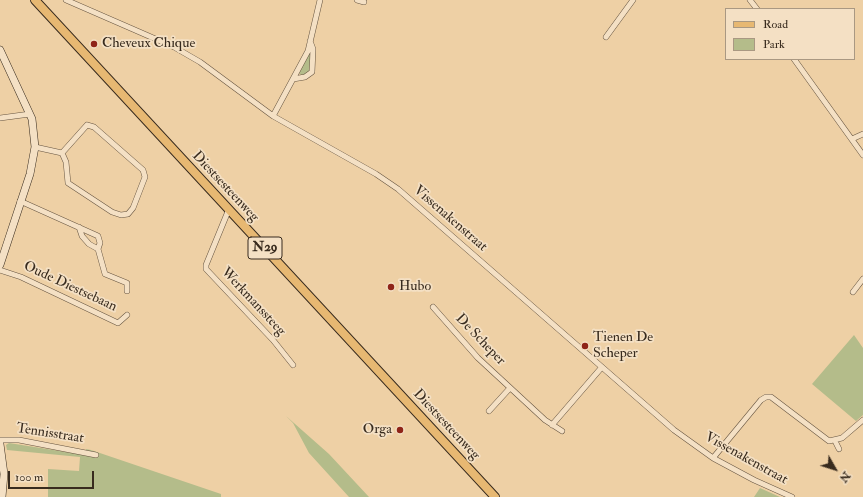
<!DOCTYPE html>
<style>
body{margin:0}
#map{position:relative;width:863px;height:497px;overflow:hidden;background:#eed0a5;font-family:"IM FELL Double Pica",serif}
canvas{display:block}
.legend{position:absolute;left:725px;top:8px;width:130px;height:52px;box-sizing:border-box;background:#f4e0c4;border:1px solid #a99882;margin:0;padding:5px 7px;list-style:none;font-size:12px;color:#382b1e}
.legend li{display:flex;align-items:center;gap:8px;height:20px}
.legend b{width:20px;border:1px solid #a99882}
.north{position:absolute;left:815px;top:449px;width:40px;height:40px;-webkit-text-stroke:3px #f4e0c4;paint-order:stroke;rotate:129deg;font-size:11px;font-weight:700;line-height:16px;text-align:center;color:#382b1e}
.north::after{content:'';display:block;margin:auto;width:14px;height:18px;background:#382b1e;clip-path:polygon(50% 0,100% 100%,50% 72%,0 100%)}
.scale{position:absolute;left:8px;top:471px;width:86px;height:18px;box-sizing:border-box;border:2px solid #382b1e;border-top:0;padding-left:5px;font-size:12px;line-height:14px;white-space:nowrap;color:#382b1e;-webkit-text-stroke:3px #f4e0c4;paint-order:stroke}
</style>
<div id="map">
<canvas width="863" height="497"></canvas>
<ul class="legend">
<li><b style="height:5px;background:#e7b872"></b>Road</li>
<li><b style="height:11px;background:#b4bc8a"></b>Park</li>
</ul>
<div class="north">N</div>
<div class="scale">100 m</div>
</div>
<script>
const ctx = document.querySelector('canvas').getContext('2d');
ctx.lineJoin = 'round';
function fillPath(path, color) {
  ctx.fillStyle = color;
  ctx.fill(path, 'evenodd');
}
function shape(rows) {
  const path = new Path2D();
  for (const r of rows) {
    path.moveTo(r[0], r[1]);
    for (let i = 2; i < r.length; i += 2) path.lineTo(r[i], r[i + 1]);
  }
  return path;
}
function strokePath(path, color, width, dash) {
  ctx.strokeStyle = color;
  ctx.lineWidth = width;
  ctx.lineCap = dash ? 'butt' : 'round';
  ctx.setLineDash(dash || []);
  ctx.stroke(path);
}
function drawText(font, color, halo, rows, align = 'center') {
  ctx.font = font + ' "IM FELL Double Pica",serif';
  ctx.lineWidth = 3.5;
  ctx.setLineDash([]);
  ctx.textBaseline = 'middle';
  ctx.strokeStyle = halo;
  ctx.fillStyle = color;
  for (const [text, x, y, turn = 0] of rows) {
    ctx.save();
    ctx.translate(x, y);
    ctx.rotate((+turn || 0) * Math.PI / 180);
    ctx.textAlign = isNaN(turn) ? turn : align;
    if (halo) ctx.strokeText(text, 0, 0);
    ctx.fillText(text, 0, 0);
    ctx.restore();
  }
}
fillPath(shape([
 [309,53,311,53,310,72,302,76,299,73],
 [854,335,863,348,863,415,856,421,812,384],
 [286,416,329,454,369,497,349,497,309,453,293,423],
 [9,443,85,455,86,449,91,450,221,494,221,497,48,497,48,469,79,471,80,457,7,450,6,445],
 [760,488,780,497,754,497]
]), '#b4bc8a');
const street = shape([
 [66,0,174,47,200,62,273,116,376,174,398,189,674,430,713,458,754,480,792,497],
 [357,0,364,2],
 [750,0,757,9],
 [606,37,633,0],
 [794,59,863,155],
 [293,79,305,77,312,72,313,49,310,41],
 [273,116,308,51,320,0],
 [0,118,30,114],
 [87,125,94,127,143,170,145,177,133,208,128,214,121,215,112,212,68,183,66,162,62,153,87,125],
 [852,139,863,134],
 [35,147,62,153],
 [20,201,98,236,100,243,98,249,105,274,127,283,127,291],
 [229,209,206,265,206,269,273,340,293,365],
 [79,227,82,236,89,244,98,249],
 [0,270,21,277,118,323,127,315],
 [853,292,863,279],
 [433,307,478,358,545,420,562,431],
 [489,411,510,388],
 [552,425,602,367],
 [0,440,19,440,96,455],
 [835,441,839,449],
 [713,458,761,400,766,397,771,397,829,441,842,438,863,420]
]);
const secondary = shape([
 [0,50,32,119,35,147,30,174,0,265],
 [0,444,4,474,2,497]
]);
const primary = shape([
 [35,0,495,497]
]);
strokePath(street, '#665440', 6);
strokePath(secondary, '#382b1e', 8);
strokePath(primary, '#382b1e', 10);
strokePath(street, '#f4e0c4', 5);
strokePath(secondary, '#f4e0c4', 7);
strokePath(primary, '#e7b872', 8);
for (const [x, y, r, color] of [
 [94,44,4,"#8f2418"],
 [391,287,4,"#8f2418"],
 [585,346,4,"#8f2418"],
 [400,430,4,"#8f2418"]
]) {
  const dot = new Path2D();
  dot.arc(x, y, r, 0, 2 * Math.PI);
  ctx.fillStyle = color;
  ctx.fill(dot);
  strokePath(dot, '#f4e0c4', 1.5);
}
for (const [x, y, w] of [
 [265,248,34]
]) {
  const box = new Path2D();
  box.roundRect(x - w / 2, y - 11, w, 22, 3);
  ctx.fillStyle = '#f4e0c4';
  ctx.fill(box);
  strokePath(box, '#382b1e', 1);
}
drawText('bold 13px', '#382b1e', null, [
 ["N29",265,248]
]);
drawText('14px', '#382b1e', '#f4e0c4', [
 ["Cheveux Chique",102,44],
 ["Hubo",399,287],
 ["Tienen De",593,338],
 ["Scheper",593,354],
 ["Orga",392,430,"right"]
], 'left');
drawText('14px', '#382b1e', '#f4e0c4', [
 ["Diestsesteenweg",225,187,47],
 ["Vissenakenstraat",450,219,41],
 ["Oude Diestsebaan",70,287,25],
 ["Werkmanssteeg",253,302,47],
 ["De Scheper",480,340,46],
 ["Diestsesteenweg",446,425,47],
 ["Tennisstraat",50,434,9],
 ["Vissenakenstraat",746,459,29]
]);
</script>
